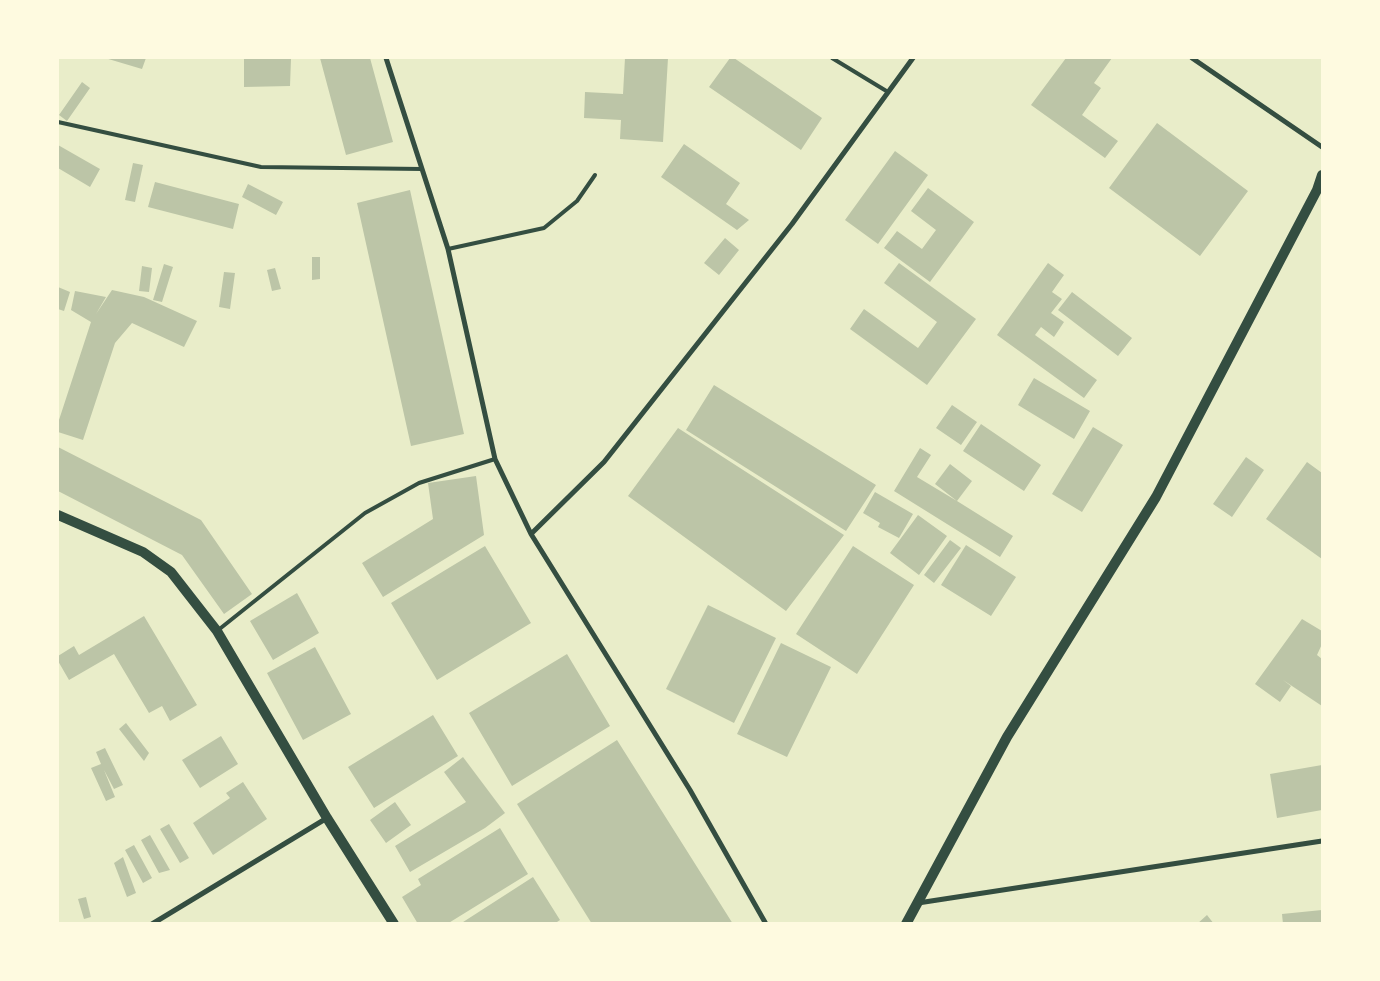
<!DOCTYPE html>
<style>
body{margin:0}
#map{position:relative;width:1380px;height:981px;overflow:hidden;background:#e9edc9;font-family:Arial,sans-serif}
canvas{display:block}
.frame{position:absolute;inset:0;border:59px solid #fefae0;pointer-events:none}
</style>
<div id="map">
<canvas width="1380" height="981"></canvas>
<div class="frame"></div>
</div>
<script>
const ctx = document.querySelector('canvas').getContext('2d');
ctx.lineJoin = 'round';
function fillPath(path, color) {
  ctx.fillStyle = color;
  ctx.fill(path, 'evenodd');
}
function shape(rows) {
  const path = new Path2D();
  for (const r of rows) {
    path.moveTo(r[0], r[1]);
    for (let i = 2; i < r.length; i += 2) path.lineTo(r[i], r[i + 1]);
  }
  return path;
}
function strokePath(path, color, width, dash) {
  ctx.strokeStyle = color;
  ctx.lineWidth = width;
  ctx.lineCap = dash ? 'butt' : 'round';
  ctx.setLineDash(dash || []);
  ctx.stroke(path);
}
fillPath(shape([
 [105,58,146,58,142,69],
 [320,58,370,58,393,142,346,155],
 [625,58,668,58,663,142,620,139,621,120,584,118,585,92,623,94],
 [730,58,734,58,822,118,801,150,709,87],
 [1066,58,1112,58,1094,83,1101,88,1082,115,1118,141,1105,158,1031,105],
 [244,59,291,59,290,86,244,87],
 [82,82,90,88,67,121,59,115],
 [1157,123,1248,191,1200,256,1109,188],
 [684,144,740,183,726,204,749,220,737,230,661,177],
 [58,145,100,169,90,187,58,168],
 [895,151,928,175,878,244,845,220],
 [133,163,143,165,135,202,125,200],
 [155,182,239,204,233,229,148,207],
 [248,184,283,202,276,215,242,197],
 [928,188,974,222,930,282,884,248,897,231,922,249,936,230,911,211],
 [410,190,464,434,411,446,357,203],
 [725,238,739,250,719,275,704,263],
 [312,257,320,257,320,279,312,280],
 [899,263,976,319,927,385,850,329,864,309,918,348,937,322,884,283],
 [1048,263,1064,275,1052,292,1062,299,1051,313,1064,322,1054,337,1041,327,1035,335,1097,380,1084,398,997,335],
 [164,264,173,267,162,302,153,300],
 [142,266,152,268,149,292,139,291],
 [275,268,281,289,272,291,267,270],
 [224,272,235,273,230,309,219,307],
 [58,287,70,292,64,311,58,309],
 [112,290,144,297,197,321,184,347,132,323,115,343,83,440,58,432,58,423,91,322,71,310,75,291,106,297,96,314],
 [1072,292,1132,338,1118,356,1058,310],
 [1034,378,1090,411,1074,439,1018,405],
 [714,385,876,485,846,531,686,430],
 [952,405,977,422,961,445,936,428],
 [981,424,1041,465,1024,491,963,451],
 [1093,427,1123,445,1082,512,1052,494],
 [678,428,844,535,786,611,628,496],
 [58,447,201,520,252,594,224,614,182,555,58,491],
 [920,448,931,455,917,477,957,501,935,484,950,464,972,481,957,501,1013,536,1000,557,894,491],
 [1246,457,1264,470,1232,517,1213,504],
 [1307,462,1322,473,1322,559,1266,519],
 [476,476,484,535,383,597,362,563,433,519,428,483],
 [875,492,913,514,899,538,878,527,880,523,863,513],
 [918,515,947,536,919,575,890,553],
 [950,540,961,548,934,583,924,575],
 [966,545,1016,577,991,616,941,585],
 [485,546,531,623,437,680,391,603],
 [853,546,914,585,857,674,796,634],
 [297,593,319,633,273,660,250,621],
 [708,605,776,638,734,723,666,689],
 [144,616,197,705,170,721,162,706,149,713,114,654,69,680,58,661,58,656,74,646,79,655],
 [1302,619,1322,631,1322,644,1317,655,1322,659,1322,706,1283,680,1291,686,1280,702,1255,684],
 [781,643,831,667,787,757,737,734],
 [315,647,351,714,303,740,267,673],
 [567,654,610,726,512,786,469,713],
 [433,715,458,756,374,808,348,767],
 [126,723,149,753,144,761,119,729],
 [221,736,238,764,200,788,182,760],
 [617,740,733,924,592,924,517,804],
 [105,748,123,785,114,789,104,770,115,797,106,801,91,768,101,764,96,752],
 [463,757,505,813,485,828,410,872,395,846,466,802,444,772],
 [1322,765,1322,810,1277,818,1270,774],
 [243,782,267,819,213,855,193,823,230,798,226,793],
 [395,802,411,825,386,843,370,820],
 [169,824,189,858,180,863,160,829],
 [500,828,528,874,447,924,418,924,402,897,421,885,418,879],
 [150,835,170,870,159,873,141,840],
 [134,845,152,878,143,883,125,850],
 [123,857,136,893,127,897,114,863],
 [533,877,560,920,554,924,460,924],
 [86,897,91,917,84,919,78,899],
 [1322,910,1322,924,1283,924,1282,914],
 [1207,915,1214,924,1197,924]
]), '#bcc5a7');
strokePath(shape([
 [832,58,888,92],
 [58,122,261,167,422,169],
 [448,249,544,228,577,201,595,175],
 [217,631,365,513,419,483,495,459]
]), '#344e41', 4);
strokePath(shape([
 [386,58,448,249,495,459,531,534,690,790,766,924],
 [1192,58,1322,147],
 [531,534,604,462,792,224,913,58],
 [918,903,1322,841],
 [152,924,327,818]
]), '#344e41', 5);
strokePath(shape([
 [58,515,143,552,171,572,217,631,327,818,394,924],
 [906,924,1007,737,1156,497,1317,190,1322,175]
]), '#344e41', 10);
</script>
